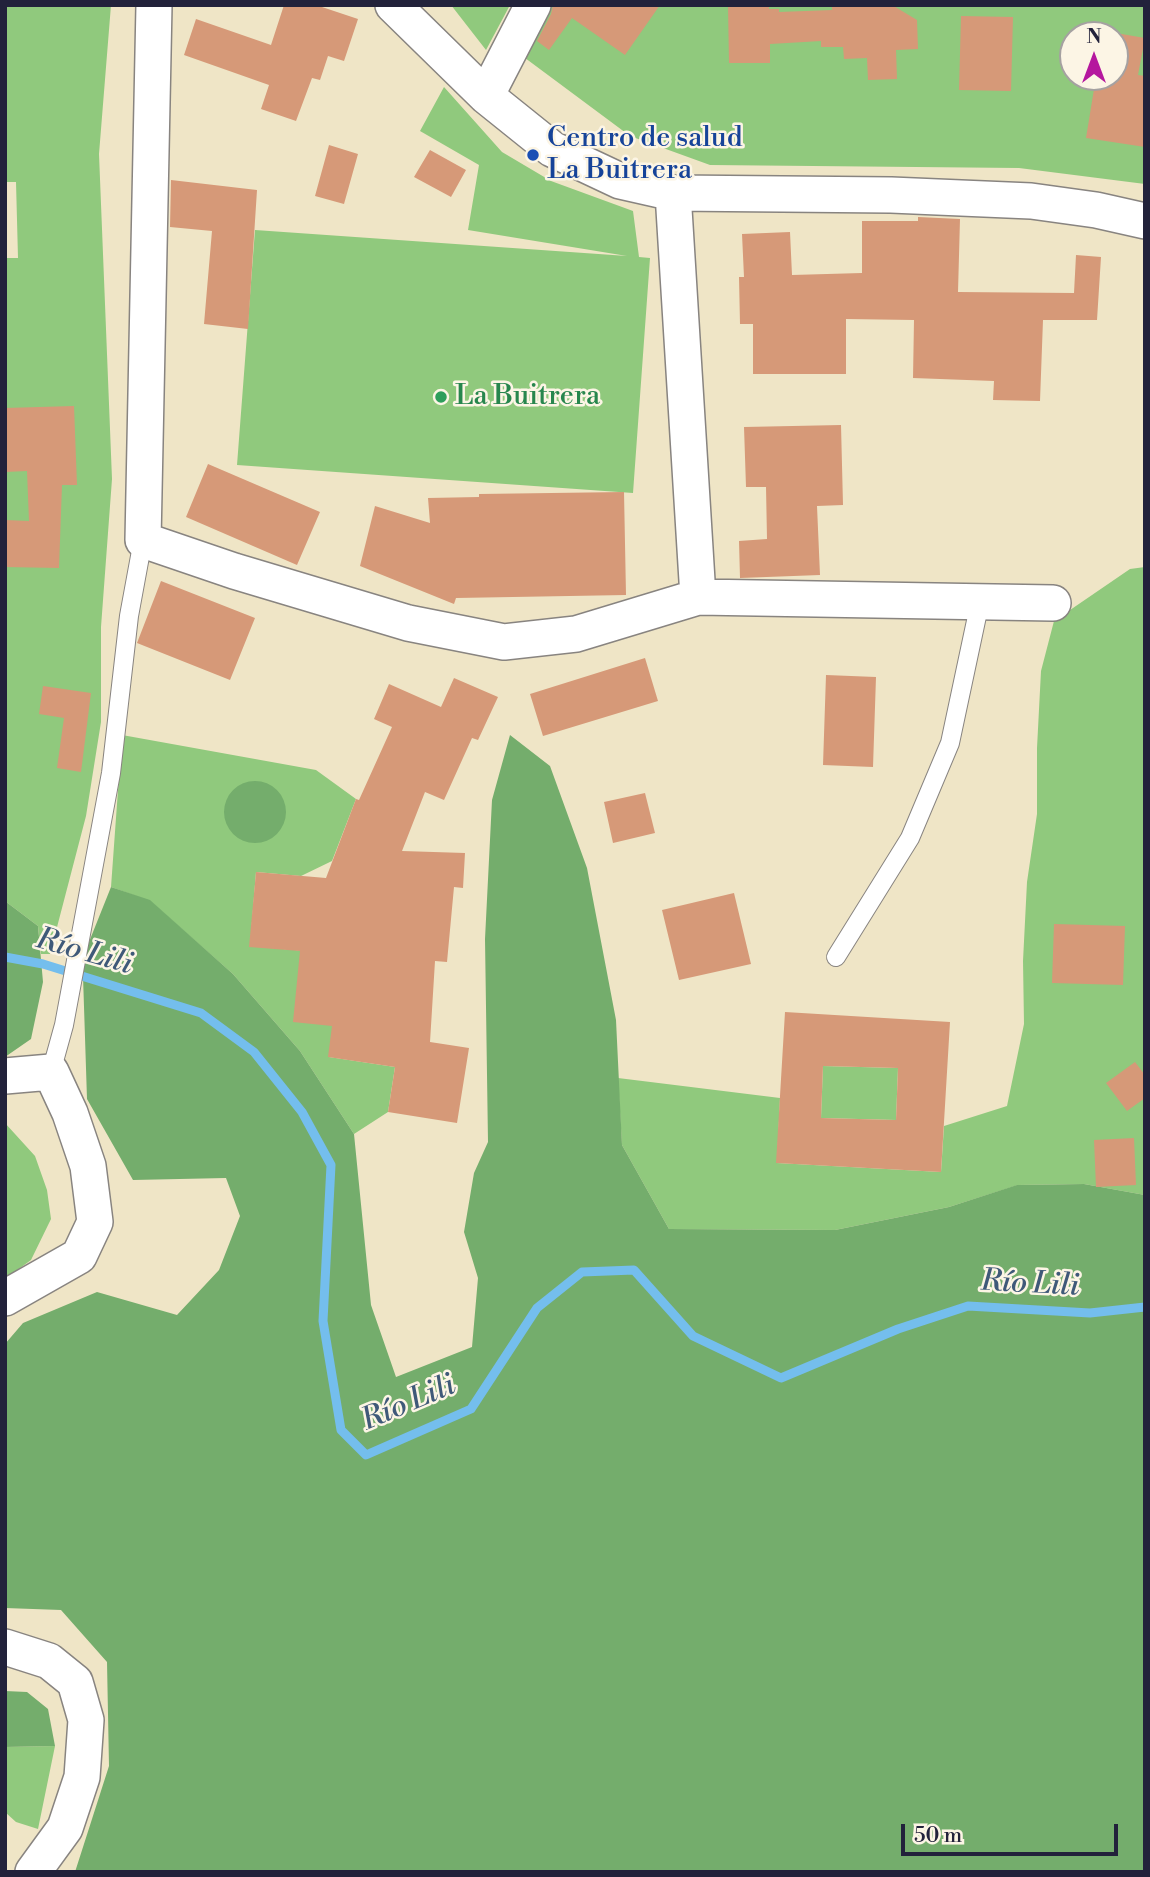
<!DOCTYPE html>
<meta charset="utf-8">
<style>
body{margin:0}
#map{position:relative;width:1150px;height:1877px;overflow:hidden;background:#efe5c6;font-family:"Libre Bodoni",serif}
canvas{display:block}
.frame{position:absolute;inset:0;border:7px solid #22223b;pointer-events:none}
.north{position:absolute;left:1059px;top:21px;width:70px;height:70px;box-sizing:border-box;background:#fcf5e5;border:2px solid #a5a1a1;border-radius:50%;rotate:0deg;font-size:19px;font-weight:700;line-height:28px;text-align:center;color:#22223b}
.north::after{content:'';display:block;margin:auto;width:24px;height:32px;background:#b5179e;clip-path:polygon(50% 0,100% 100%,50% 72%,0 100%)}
.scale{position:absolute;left:901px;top:1824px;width:217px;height:32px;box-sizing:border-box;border:4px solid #22223b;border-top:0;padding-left:9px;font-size:21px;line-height:24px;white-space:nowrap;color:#22223b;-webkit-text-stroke:5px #fcf5e5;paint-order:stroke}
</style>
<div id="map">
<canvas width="1150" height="1877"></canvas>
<div class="frame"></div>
<div class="north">N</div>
<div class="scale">50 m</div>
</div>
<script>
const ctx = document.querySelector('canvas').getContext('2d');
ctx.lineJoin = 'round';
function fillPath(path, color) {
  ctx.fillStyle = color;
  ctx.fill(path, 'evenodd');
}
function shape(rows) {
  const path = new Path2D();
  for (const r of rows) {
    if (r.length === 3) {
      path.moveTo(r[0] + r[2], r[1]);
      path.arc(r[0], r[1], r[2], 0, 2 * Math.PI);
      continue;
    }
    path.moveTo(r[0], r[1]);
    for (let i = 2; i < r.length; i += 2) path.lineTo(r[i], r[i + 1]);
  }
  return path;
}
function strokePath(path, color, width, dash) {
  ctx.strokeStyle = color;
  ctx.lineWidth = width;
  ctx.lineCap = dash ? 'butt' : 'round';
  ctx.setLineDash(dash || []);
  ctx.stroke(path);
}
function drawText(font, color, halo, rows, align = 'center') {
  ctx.font = font + ' "Libre Bodoni",serif';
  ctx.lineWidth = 5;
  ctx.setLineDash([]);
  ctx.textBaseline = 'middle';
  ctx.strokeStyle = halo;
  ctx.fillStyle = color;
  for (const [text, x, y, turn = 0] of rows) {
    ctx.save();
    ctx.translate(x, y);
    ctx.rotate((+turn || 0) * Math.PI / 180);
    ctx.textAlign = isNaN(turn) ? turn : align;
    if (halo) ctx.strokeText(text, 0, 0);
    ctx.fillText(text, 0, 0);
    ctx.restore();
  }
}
fillPath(shape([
 [5,5,111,5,99,154,112,479,101,627,101,722,86,816,50,954,41,954,38,926,5,901,5,258,18,258,16,182,5,182],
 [451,5,510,5,486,50],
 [542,5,1145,5,1145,184,1019,168,710,165,630,136,517,52],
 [1073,35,1115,35,1115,77,1073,77],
 [444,87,502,152,551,181,633,211,639,257,650,258,633,493,237,465,255,230,627,256,468,230,479,165,420,131],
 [1145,567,1145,1195,1084,1184,1018,1185,949,1207,835,1230,669,1229,622,1145,618,1078,780,1098,777,1163,941,1172,944,1126,1007,1106,1024,1024,1023,961,1027,882,1037,814,1037,748,1041,671,1054,621,1130,569],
 [122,735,316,770,356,799,332,861,301,876,256,872,250,946,372,957,329,1057,395,1067,388,1112,354,1134,300,1051,233,974,150,901,111,887],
 [823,1066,898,1068,896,1120,821,1118],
 [5,1123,35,1156,47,1190,51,1219,31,1260,5,1279],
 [55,1746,38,1829,16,1822,5,1812,5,1747]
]), '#90c97d');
fillPath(shape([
 [510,735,550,766,587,868,616,1020,622,1145,669,1229,835,1230,949,1207,1017,1185,1084,1184,1145,1195,1145,1872,75,1872,109,1766,107,1662,61,1610,5,1608,5,1344,23,1323,97,1292,177,1315,219,1270,240,1216,226,1178,133,1180,87,1099,83,976,85,952,111,887,150,900,233,974,300,1051,354,1134,371,1305,396,1377,472,1347,478,1278,464,1232,474,1173,488,1142,485,939,492,800],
 [255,812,31],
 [5,901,38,926,43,982,31,1039,5,1057],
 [5,1691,27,1692,48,1709,55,1746,5,1747]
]), '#74ad6c');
strokePath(shape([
 [5,957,43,964,201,1013,254,1052,302,1112,331,1165,323,1321,341,1430,366,1455,471,1409,537,1308,582,1272,634,1270,693,1336,781,1378,898,1329,968,1306,1090,1313,1145,1307]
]), '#74beed', 9);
fillPath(shape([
 [284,5,316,5,358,19,344,61,328,56,320,80,312,78,296,121,261,109,269,85,184,55,196,19,271,45],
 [553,5,660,5,625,55,572,18,549,50,537,41,551,14],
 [728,5,769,5,769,9,779,9,779,12,832,10,832,5,892,5,917,20,918,49,896,50,897,79,868,80,867,58,844,59,843,47,821,47,821,41,770,44,770,63,729,63],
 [961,16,1013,17,1011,91,959,90],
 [1104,31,1145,38,1138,75,1145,76,1145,147,1086,138,1096,77,1115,77,1115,35,1103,35],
 [329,145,358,154,344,204,315,196],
 [430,150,466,170,451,197,414,177],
 [171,180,257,190,248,329,204,324,212,231,170,227],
 [918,217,960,219,958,292,1074,293,1076,255,1101,257,1097,320,1043,320,1040,401,993,400,994,381,913,378,914,320,846,319,846,374,753,374,753,324,740,324,739,277,744,277,742,234,790,232,792,275,862,273,862,221,918,221],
 [74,406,77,485,62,485,59,568,5,567,5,520,29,521,27,471,5,472,5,408],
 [841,425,843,505,817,506,820,575,740,578,739,541,767,539,766,487,746,487,744,427],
 [208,464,320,512,297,565,186,517],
 [624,492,626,595,456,598,454,604,360,566,375,506,430,523,428,498,479,497,479,494],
 [161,581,255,618,230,680,137,643],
 [645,658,658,701,543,736,530,694],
 [826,675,876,677,873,767,823,765],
 [454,678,498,697,478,740,472,738,444,800,425,792,402,851,465,853,463,888,454,887,447,962,435,961,430,1042,469,1048,457,1123,388,1112,395,1067,328,1057,332,1026,293,1022,300,951,249,947,256,872,326,878,356,799,359,800,392,727,374,719,389,684,441,707],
 [43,686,91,693,81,772,57,768,64,718,39,714],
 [645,793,655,833,613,843,604,802],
 [734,893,751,964,679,980,662,910],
 [1054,924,1125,926,1123,985,1052,983],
 [785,1012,950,1022,941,1172,776,1163],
 [823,1066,898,1068,896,1120,821,1118],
 [1135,1062,1145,1075,1145,1098,1127,1111,1106,1083],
 [1134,1138,1136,1185,1096,1187,1094,1140]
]), '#d69978');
const lane = shape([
 [836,957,910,838,950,743,980,602],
 [51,1072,64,1025,111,773,129,616,143,540]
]);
const street = shape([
 [154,5,143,540,234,571,408,623,504,642,576,634,698,597,1053,603],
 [393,5,486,96,552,149,620,181,673,193,891,195,1031,201,1096,210,1145,221],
 [486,96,533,5],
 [673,193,698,597],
 [5,1076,51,1072,70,1113,88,1166,95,1222,79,1256,5,1298],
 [5,1647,49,1661,75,1682,86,1720,82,1777,65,1828,33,1872]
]);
strokePath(lane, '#888480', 20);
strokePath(street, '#888480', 38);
strokePath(lane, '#fff', 18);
strokePath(street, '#fff', 35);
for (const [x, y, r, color] of [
 [533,155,7,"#1a4fb4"],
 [441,397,7,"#2e9e5b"]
]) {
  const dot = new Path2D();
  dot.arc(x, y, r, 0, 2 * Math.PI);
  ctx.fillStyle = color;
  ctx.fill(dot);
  strokePath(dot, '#fcf5e5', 2.5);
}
drawText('28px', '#164399', '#fcf5e5', [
 ["Centro de salud",547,139],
 ["La Buitrera",547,171]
], 'left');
drawText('28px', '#27864d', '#fcf5e5', [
 ["La Buitrera",455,397]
], 'left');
drawText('italic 30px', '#3f5979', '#fcf5e5', [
 ["Río Lili",84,953,16],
 ["Río Lili",1030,1285,3],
 ["Río Lili",409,1404,-23]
]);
</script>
